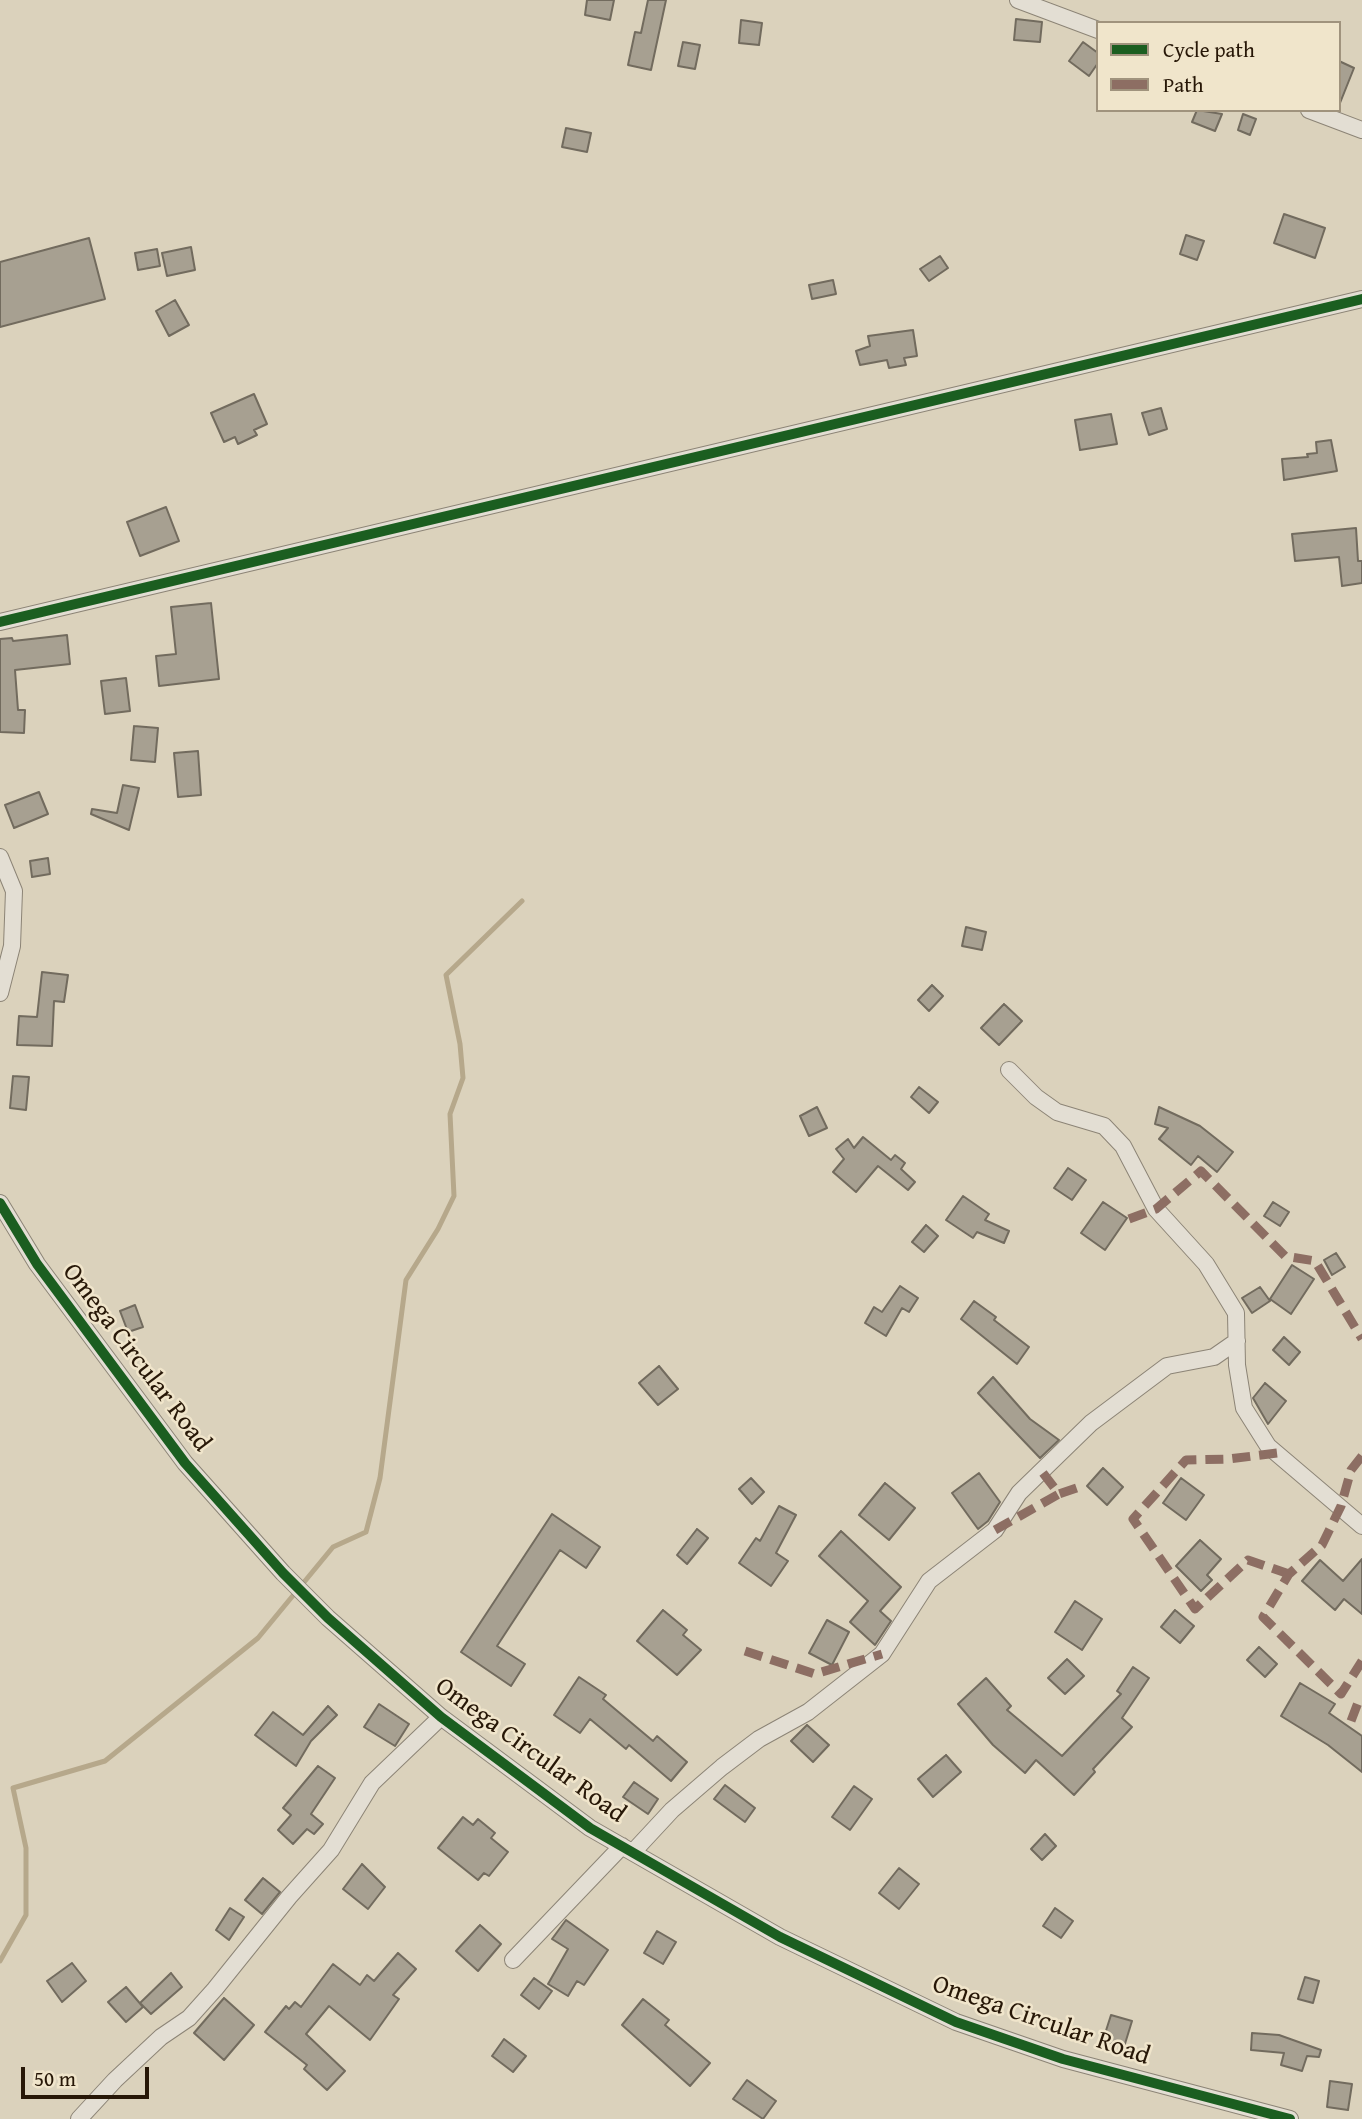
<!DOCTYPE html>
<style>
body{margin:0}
#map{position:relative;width:1362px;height:2119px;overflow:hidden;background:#dbd2bc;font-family:"Gentium Book Plus",serif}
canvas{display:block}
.legend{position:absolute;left:1096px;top:21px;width:245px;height:91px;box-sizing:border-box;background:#f0e5cb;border:2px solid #a0937d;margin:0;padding:9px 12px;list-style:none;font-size:21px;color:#271707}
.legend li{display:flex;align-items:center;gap:14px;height:35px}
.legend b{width:35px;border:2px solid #a0937d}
.scale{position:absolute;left:21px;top:2067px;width:128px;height:32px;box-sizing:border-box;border:4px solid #271707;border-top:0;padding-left:9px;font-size:21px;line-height:24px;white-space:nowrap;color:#271707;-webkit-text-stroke:5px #f0e5cb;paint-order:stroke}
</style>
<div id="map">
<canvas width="1362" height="2119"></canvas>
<ul class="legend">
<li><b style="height:9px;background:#1b5e20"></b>Cycle path</li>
<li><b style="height:9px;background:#8d6e63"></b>Path</li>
</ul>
<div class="scale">50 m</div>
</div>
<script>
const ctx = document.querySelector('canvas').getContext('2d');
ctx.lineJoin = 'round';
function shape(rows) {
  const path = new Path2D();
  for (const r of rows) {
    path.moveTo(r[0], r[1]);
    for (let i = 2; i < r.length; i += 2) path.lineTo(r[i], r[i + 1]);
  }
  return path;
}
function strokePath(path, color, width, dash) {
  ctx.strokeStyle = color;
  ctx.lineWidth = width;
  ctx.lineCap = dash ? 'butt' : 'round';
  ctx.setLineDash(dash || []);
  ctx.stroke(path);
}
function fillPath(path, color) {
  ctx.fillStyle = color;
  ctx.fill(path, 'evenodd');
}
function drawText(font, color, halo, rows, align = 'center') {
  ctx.font = font + ' "Gentium Book Plus",serif';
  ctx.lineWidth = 5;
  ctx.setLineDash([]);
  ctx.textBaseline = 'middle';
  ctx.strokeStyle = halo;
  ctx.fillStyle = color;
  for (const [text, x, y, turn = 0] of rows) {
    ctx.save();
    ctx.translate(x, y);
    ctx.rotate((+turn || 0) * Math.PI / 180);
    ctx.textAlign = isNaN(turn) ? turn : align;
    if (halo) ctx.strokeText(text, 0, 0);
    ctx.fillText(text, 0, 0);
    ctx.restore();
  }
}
strokePath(shape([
 [0,1961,26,1915,26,1848,13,1788,105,1761,258,1638,333,1547,366,1532,380,1478,406,1280,438,1229,454,1196,450,1114,463,1078,460,1044,446,975,522,901]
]), '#b6a88b', 5);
const building = shape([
 [587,0,614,0,610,20,585,15,587,0],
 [648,0,666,0,651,70,628,65,635,32,641,33,648,0],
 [1016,19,1042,22,1040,42,1014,40,1016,19],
 [741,20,762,23,759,45,739,43,741,20],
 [683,42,700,45,695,69,678,66,683,42],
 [1083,42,1098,53,1098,63,1089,76,1069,61,1083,42],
 [1339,61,1354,68,1340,103,1339,103,1339,61],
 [1197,110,1222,114,1215,131,1192,122,1197,110],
 [1243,114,1256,119,1250,135,1238,130,1243,114],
 [566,128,591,133,587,152,562,147,566,128],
 [1284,214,1325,228,1315,258,1274,243,1284,214],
 [1186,235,1204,241,1197,260,1180,254,1186,235],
 [89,238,105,299,0,327,0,262,89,238],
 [191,247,195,270,167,276,162,253,191,247],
 [157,249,160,266,138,270,135,253,157,249],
 [940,256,948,268,929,281,920,269,940,256],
 [833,280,836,294,812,299,809,285,833,280],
 [175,300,189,325,169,336,156,311,175,300],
 [913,330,917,356,904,358,906,365,889,368,887,360,860,365,856,351,870,346,868,336,913,330],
 [254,394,267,424,254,430,257,435,238,444,235,437,224,442,211,413,254,394],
 [1161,408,1167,429,1149,435,1142,413,1161,408],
 [1111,414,1117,444,1080,450,1075,420,1111,414],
 [1331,440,1337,471,1284,480,1282,459,1308,457,1307,454,1317,453,1316,442,1331,440],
 [166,507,179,541,140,556,127,522,166,507],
 [1356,528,1358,561,1362,561,1362,583,1342,586,1339,557,1295,561,1292,534,1356,528],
 [211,603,219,679,159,686,156,656,176,654,171,607,211,603],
 [67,635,70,664,15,670,18,710,25,710,24,733,0,732,0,639,12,638,13,641,67,635],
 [126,678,130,711,105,714,101,681,126,678],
 [134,726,158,728,155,762,131,760,134,726],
 [198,751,201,795,178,797,174,753,198,751],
 [123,785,139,788,129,830,91,814,92,809,117,813,123,785],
 [39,792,48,814,14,828,5,805,39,792],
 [48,858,50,874,32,877,30,861,48,858],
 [966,927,986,932,982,950,962,946,966,927],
 [42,972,68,975,64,1002,54,1001,52,1046,17,1045,19,1016,37,1017,42,972],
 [932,985,943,996,929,1011,918,1000,932,985],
 [1004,1004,1022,1021,999,1045,981,1028,1004,1004],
 [13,1076,29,1077,26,1110,10,1108,13,1076],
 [919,1087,938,1102,929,1113,911,1097,919,1087],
 [817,1107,827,1128,809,1136,800,1116,817,1107],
 [1159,1107,1200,1126,1233,1152,1217,1172,1198,1156,1191,1165,1159,1139,1168,1128,1155,1124,1159,1107],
 [863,1137,891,1160,895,1155,905,1163,901,1169,915,1182,908,1190,878,1166,856,1192,833,1172,844,1159,836,1149,848,1139,854,1148,863,1137],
 [1068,1168,1086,1180,1072,1200,1054,1188,1068,1168],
 [963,1196,989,1214,985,1220,1009,1231,1004,1243,977,1232,973,1238,946,1220,963,1196],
 [1103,1202,1127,1218,1105,1250,1081,1233,1103,1202],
 [1273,1202,1289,1212,1280,1226,1264,1216,1273,1202],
 [926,1225,938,1236,924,1252,912,1242,926,1225],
 [1336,1253,1345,1267,1332,1275,1324,1260,1336,1253],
 [1292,1265,1314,1279,1291,1314,1270,1299,1292,1265],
 [900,1286,918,1298,909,1312,902,1308,886,1336,865,1323,874,1307,882,1312,900,1286],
 [1260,1287,1270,1301,1252,1313,1242,1298,1260,1287],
 [974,1301,996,1317,994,1320,1029,1347,1017,1364,961,1319,974,1301],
 [135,1305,143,1327,128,1332,120,1311,135,1305],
 [1284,1337,1300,1352,1289,1365,1273,1350,1284,1337],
 [659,1366,678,1389,658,1405,639,1383,659,1366],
 [993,1377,1030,1419,1059,1440,1040,1458,978,1393,993,1377],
 [1265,1383,1286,1401,1268,1424,1253,1398,1265,1383],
 [1103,1468,1123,1487,1107,1505,1087,1486,1103,1468],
 [979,1473,1000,1502,988,1521,978,1529,952,1493,979,1473],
 [751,1478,764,1492,752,1504,739,1489,751,1478],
 [1181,1478,1204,1495,1186,1520,1163,1503,1181,1478],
 [885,1483,915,1508,889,1540,859,1515,885,1483],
 [779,1506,796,1515,776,1553,788,1561,771,1586,739,1563,756,1538,760,1541,779,1506],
 [552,1514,600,1547,586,1568,560,1550,497,1646,525,1664,511,1686,461,1652,552,1514],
 [697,1529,708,1538,687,1564,677,1555,697,1529],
 [841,1531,901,1587,880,1611,891,1621,875,1645,850,1622,868,1601,819,1556,841,1531],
 [1200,1540,1221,1559,1207,1575,1212,1580,1201,1591,1176,1566,1200,1540],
 [1362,1559,1362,1614,1344,1599,1335,1610,1302,1581,1320,1560,1343,1581,1362,1559],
 [1075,1601,1102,1619,1082,1650,1055,1632,1075,1601],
 [663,1610,687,1630,683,1635,701,1650,677,1675,637,1641,663,1610],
 [1175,1610,1194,1626,1180,1643,1161,1627,1175,1610],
 [827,1620,849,1632,832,1665,809,1653,827,1620],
 [1259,1647,1277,1664,1265,1677,1247,1660,1259,1647],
 [1067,1659,1084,1676,1065,1694,1048,1678,1067,1659],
 [1133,1667,1149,1678,1122,1718,1132,1727,1093,1769,1095,1772,1074,1795,1036,1760,1025,1773,993,1745,958,1704,986,1678,1011,1706,1007,1710,1062,1756,1121,1694,1117,1691,1133,1667],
 [579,1677,606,1695,603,1699,653,1741,657,1736,687,1762,671,1781,629,1745,626,1749,590,1719,580,1733,554,1715,579,1677],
 [1300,1683,1335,1704,1329,1713,1362,1736,1362,1772,1328,1745,1281,1716,1300,1683],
 [379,1704,409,1724,395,1746,364,1727,379,1704],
 [328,1706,337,1715,311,1741,296,1766,255,1735,273,1712,303,1735,328,1706],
 [807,1725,829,1745,813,1762,791,1741,807,1725],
 [946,1755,961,1772,933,1797,918,1779,946,1755],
 [318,1766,335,1778,311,1814,323,1824,314,1834,307,1829,293,1844,278,1830,291,1815,283,1808,318,1766],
 [634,1782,658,1799,648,1814,623,1797,634,1782],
 [725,1785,755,1808,745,1822,714,1799,725,1785],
 [854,1786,872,1799,850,1830,832,1817,854,1786],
 [463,1817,473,1825,478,1819,495,1833,491,1838,508,1852,489,1876,484,1873,478,1880,438,1848,463,1817],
 [1045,1834,1056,1846,1042,1860,1031,1849,1045,1834],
 [362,1864,385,1887,368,1909,343,1889,362,1864],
 [899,1868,919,1884,899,1909,879,1893,899,1868],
 [263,1878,280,1892,262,1914,245,1900,263,1878],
 [230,1908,244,1917,229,1940,216,1930,230,1908],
 [1055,1908,1073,1921,1061,1938,1043,1926,1055,1908],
 [566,1920,608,1950,584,1985,577,1981,568,1996,548,1984,568,1949,552,1939,566,1920],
 [480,1925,501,1944,478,1971,456,1951,480,1925],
 [657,1931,676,1942,663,1964,644,1953,657,1931],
 [398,1953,416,1969,393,1995,399,1999,370,2040,329,2006,306,2034,345,2071,327,2090,304,2069,307,2065,265,2032,286,2006,289,2009,295,2002,301,2007,333,1964,360,1985,367,1975,374,1981,398,1953],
 [72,1963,86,1981,62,2002,47,1981,72,1963],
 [171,1973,182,1987,151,2014,140,2003,171,1973],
 [1305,1977,1319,1981,1313,2003,1298,1999,1305,1977],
 [534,1978,552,1991,539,2009,521,1995,534,1978],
 [126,1987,143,2007,126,2022,108,2002,126,1987],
 [224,1998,254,2025,224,2060,194,2033,224,1998],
 [643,1999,669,2020,665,2025,710,2063,690,2086,622,2025,643,1999],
 [1111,2015,1132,2021,1124,2047,1103,2040,1111,2015],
 [1252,2033,1279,2035,1321,2050,1319,2057,1307,2056,1302,2071,1281,2065,1284,2053,1251,2050,1252,2033],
 [504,2039,526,2056,513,2072,492,2056,504,2039],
 [747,2080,776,2101,763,2119,733,2099,747,2080],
 [1330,2081,1352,2084,1348,2110,1327,2107,1330,2081]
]);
fillPath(building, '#a7a091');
strokePath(building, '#726b5e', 2);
const minor = shape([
 [1018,0,1098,30],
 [1309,110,1362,130],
 [0,622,1362,299],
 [0,857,14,891,12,946,0,993],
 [1009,1070,1036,1097,1057,1112,1104,1126,1123,1146,1156,1209,1206,1264,1236,1313,1237,1365,1244,1408,1268,1446,1362,1526],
 [0,1203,37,1264,185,1463,283,1573,328,1618,441,1717,590,1828,780,1937,956,2022,1063,2059,1290,2119],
 [633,1852,672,1810,722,1767,759,1739,808,1712,882,1654,929,1581,995,1530,1019,1493,1091,1423,1167,1366,1214,1357,1237,1341],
 [513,1960,622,1846],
 [79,2119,115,2080,161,2037,189,2018,215,1989,289,1897,331,1850,372,1783,441,1717]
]);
strokePath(minor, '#8c8476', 18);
strokePath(minor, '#e3ded3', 16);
strokePath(shape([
 [1129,1219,1156,1209,1201,1171,1285,1256,1315,1261,1362,1339],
 [1277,1453,1229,1459,1186,1460,1133,1519,1195,1609,1248,1560,1289,1574],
 [1362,1456,1351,1470,1341,1506,1322,1545,1289,1574,1263,1617,1341,1694,1362,1661],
 [1043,1473,1059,1494,1082,1486],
 [995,1530,1059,1494],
 [745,1651,815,1674,882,1654],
 [1351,1721,1359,1700,1362,1700]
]), '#8d6e63', 9, [18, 9]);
strokePath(shape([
 [0,622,1362,299],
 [0,1203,37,1264,185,1463,283,1573,328,1618,441,1717,590,1828,780,1937,956,2022,1063,2059,1290,2119]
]), '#1b5e20', 10);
drawText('26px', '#271707', '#f0e5cb', [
 ["Omega Circular Road",136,1358,53],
 ["Omega Circular Road",530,1751,36],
 ["Omega Circular Road",1041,2021,19]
]);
</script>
